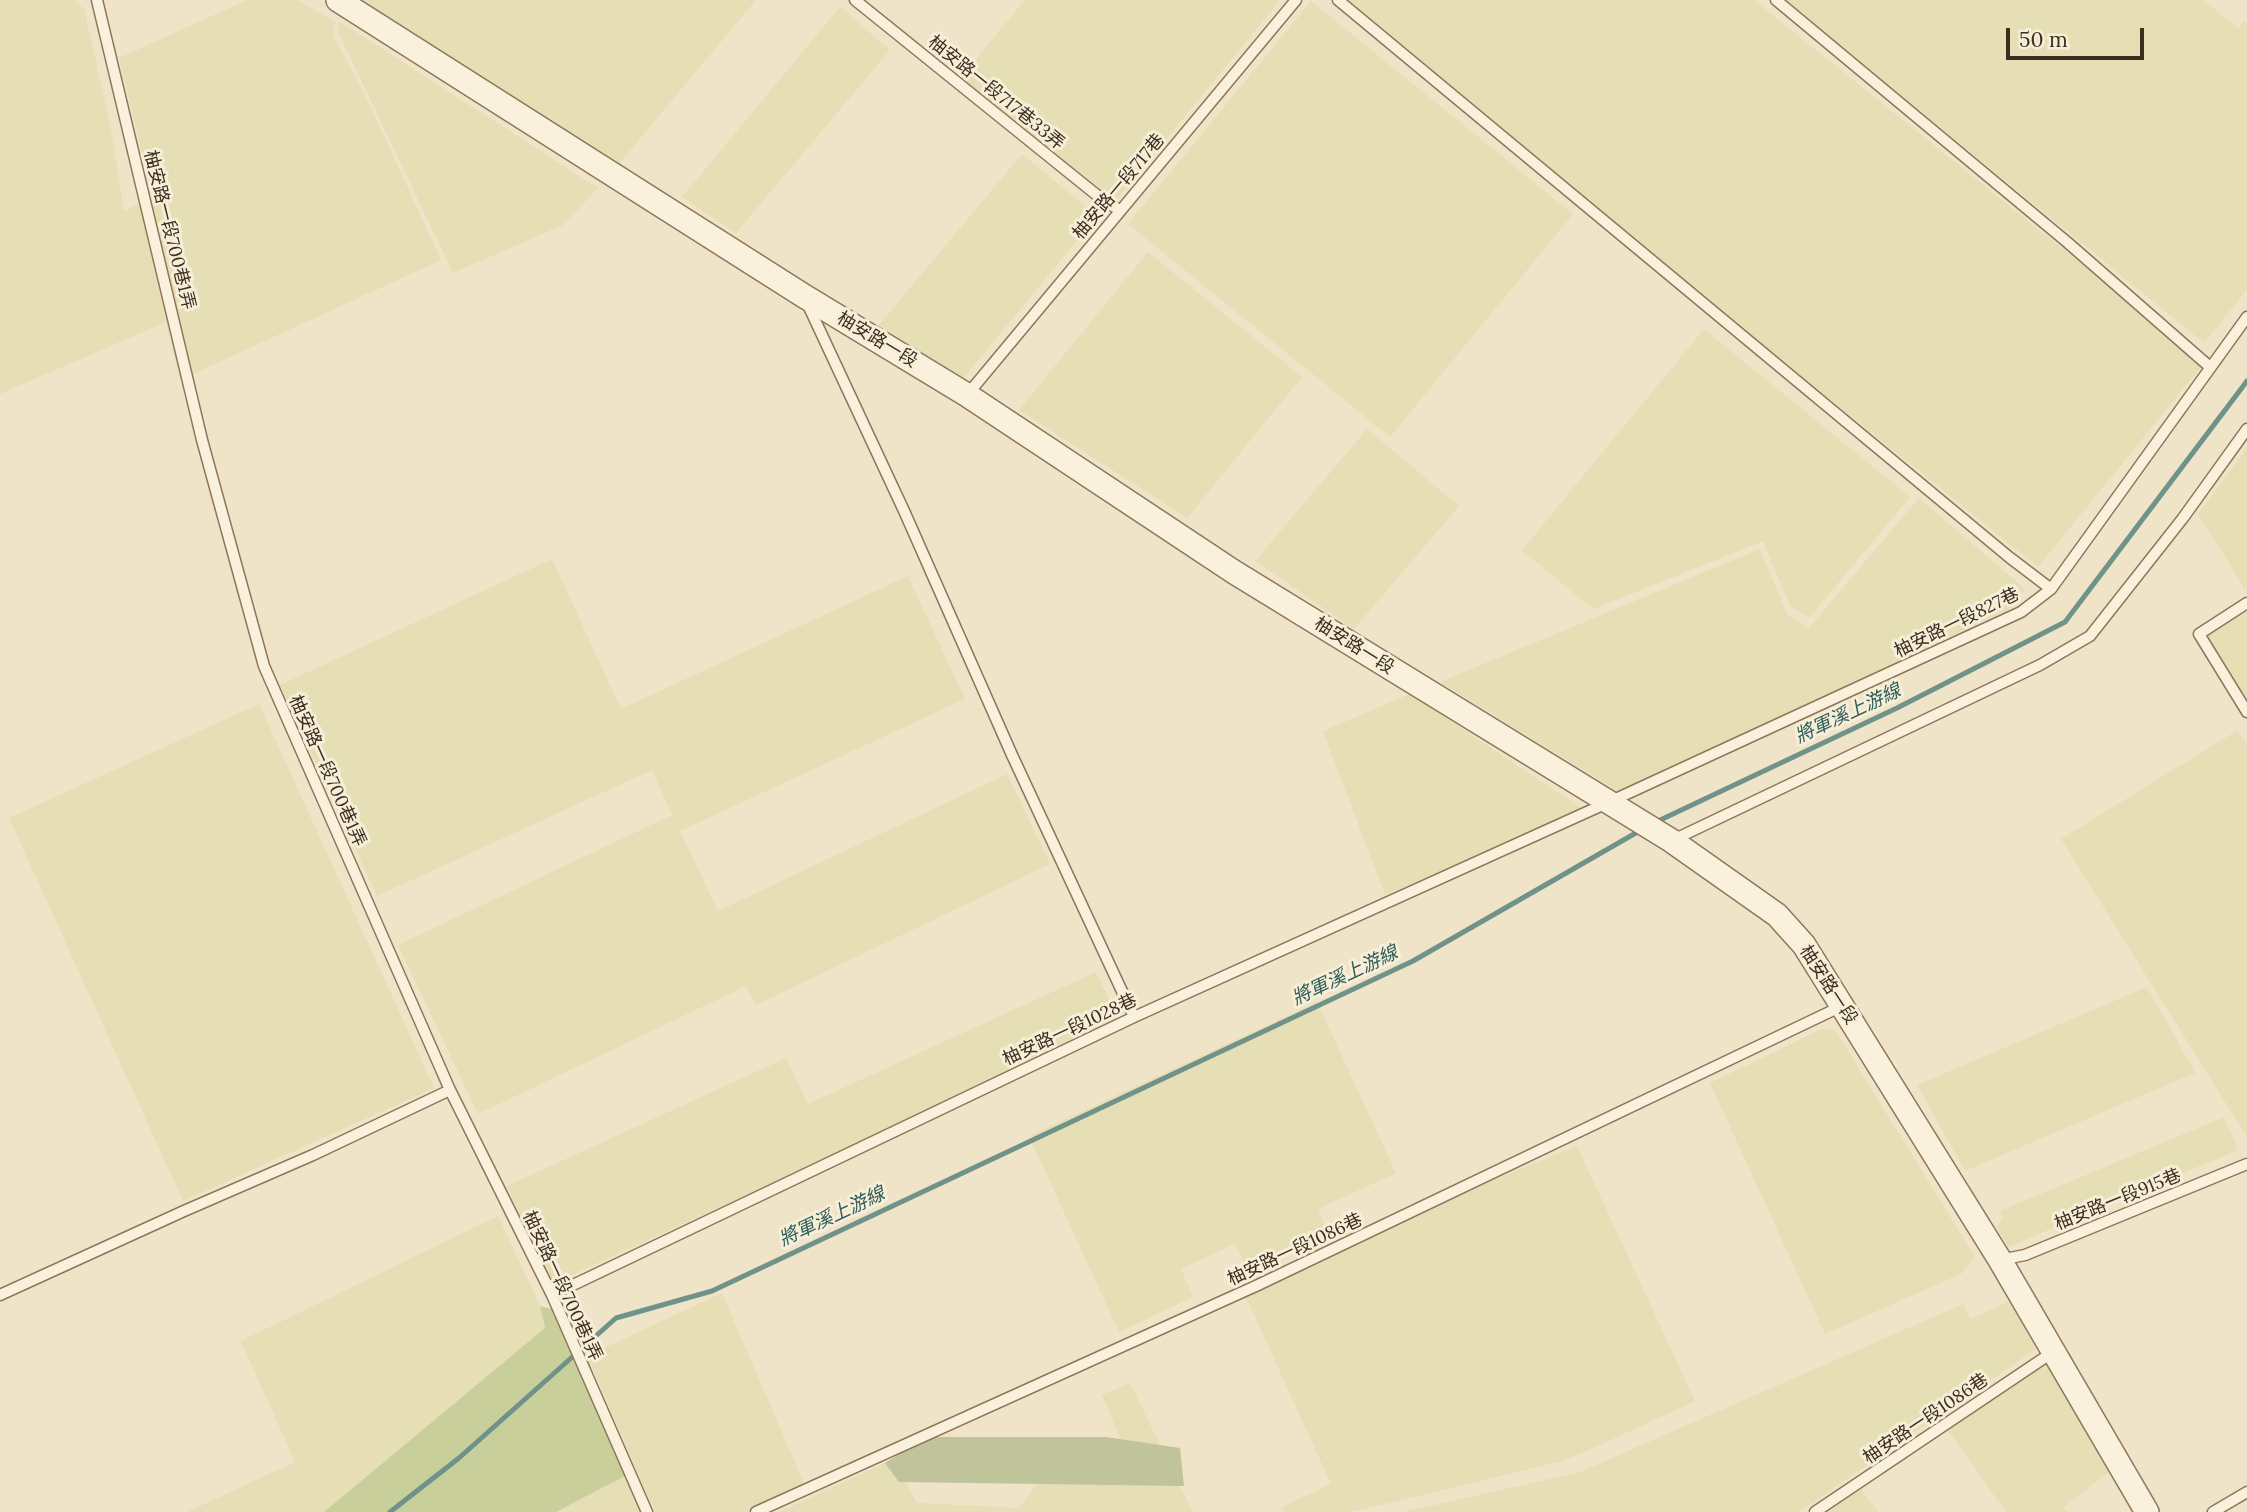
<!DOCTYPE html>
<meta charset="utf-8">
<style>
body{margin:0}
#map{position:relative;width:2247px;height:1512px;overflow:hidden;background:#f0e4c8;font-family:Lora,serif}
canvas{display:block}
.scale{position:absolute;left:2006px;top:28px;width:138px;height:32px;box-sizing:border-box;border:4px solid #3d2e20;border-top:0;padding-left:9px;font-size:21px;line-height:24px;white-space:nowrap;color:#3d2e20;-webkit-text-stroke:5px #f7eed8;paint-order:stroke}
</style>
<div id="map">
<canvas width="2247" height="1512"></canvas>
<div class="scale">50 m</div>
</div>
<script>
const ctx = document.querySelector('canvas').getContext('2d');
ctx.lineJoin = 'round';
function fillPath(path, color) {
  ctx.fillStyle = color;
  ctx.fill(path, 'evenodd');
}
function shape(rows) {
  const path = new Path2D();
  for (const r of rows) {
    path.moveTo(r[0], r[1]);
    for (let i = 2; i < r.length; i += 2) path.lineTo(r[i], r[i + 1]);
  }
  return path;
}
function strokePath(path, color, width, dash) {
  ctx.strokeStyle = color;
  ctx.lineWidth = width;
  ctx.lineCap = dash ? 'butt' : 'round';
  ctx.setLineDash(dash || []);
  ctx.stroke(path);
}
function drawText(font, color, halo, rows, align = 'center') {
  ctx.font = font + ' Lora,"Noto Sans TC",serif';
  ctx.lineWidth = 6;
  ctx.setLineDash([]);
  ctx.textBaseline = 'middle';
  ctx.strokeStyle = halo;
  ctx.fillStyle = color;
  for (const [text, x, y, turn = 0] of rows) {
    ctx.save();
    ctx.translate(x, y);
    ctx.rotate((+turn || 0) * Math.PI / 180);
    ctx.textAlign = isNaN(turn) ? turn : align;
    if (halo) ctx.strokeText(text, 0, 0);
    ctx.fillText(text, 0, 0);
    ctx.restore();
  }
}
fillPath(shape([
 [0,0,75,0,84,9,110,123,124,211,153,198,119,58,247,0,298,0,335,22,333,35,368,101,441,260,180,380,166,322,0,394],
 [356,0,756,0,618,165],
 [1025,0,1280,0,1115,202,961,77],
 [1335,0,1754,0,2204,363,2038,567],
 [1784,0,2203,0,2239,29,2244,21,2247,23,2247,290,2204,343],
 [1311,1,1573,214,1390,437,1128,224],
 [840,7,890,50,736,233,682,197],
 [339,21,598,188,563,225,453,273,338,32],
 [1022,154,1097,216,963,379,879,325],
 [1148,252,1302,377,1187,518,1019,410],
 [1704,329,1910,497,1809,618,1790,606,1763,541,1593,609,1522,550],
 [1367,429,1459,506,1354,629,1255,561],
 [2247,448,2247,588,2245,589,2198,514],
 [1919,498,2025,589,2013,607,1621,793,1440,682,1760,549,1787,614,1808,629],
 [552,559,621,709,908,576,965,699,680,831,718,911,1007,774,1050,864,756,1005,746,986,478,1114,398,945,672,815,652,770,377,896,280,685],
 [2247,611,2247,705,2205,636],
 [1410,694,1584,810,1385,895,1323,731],
 [259,704,434,1088,183,1201,9,818],
 [2238,730,2247,745,2247,1137,2061,839],
 [1096,972,1120,1024,552,1284,507,1186,786,1058,808,1104],
 [2147,987,2195,1073,1965,1171,1917,1085],
 [1317,1002,1396,1173,1318,1209,1329,1234,1248,1272,1235,1244,1181,1269,1193,1297,1119,1332,1029,1136],
 [1824,1028,1835,1030,1975,1257,1961,1274,1825,1334,1710,1083],
 [2224,1117,2238,1150,2008,1247,1996,1226,2003,1220,2000,1211],
 [1577,1146,1695,1401,1587,1451,1558,1462,1352,1512,1284,1512,1282,1507,1331,1484,1245,1295,1498,1178],
 [498,1216,540,1306,545,1328,324,1512,187,1512,295,1462,241,1341],
 [722,1293,805,1486,745,1512,655,1512,587,1356],
 [2009,1301,2036,1349,1799,1512,1404,1512,1580,1472,1963,1304,1971,1319],
 [2047,1362,2109,1472,2064,1507,2067,1512,2006,1512,1947,1429],
 [1130,1383,1193,1512,779,1512,893,1459,917,1503,1019,1508,1043,1476,1135,1473,1102,1395],
 [627,1475,642,1512,556,1512],
 [1861,1489,1878,1512,1826,1512]
]), '#e6deb5');
fillPath(shape([
 [540,1306,564,1312,587,1356,627,1475,556,1512,324,1512,545,1328]
]), '#c9cf9b');
fillPath(shape([
 [927,1437,1106,1437,1180,1448,1184,1486,899,1482,885,1463]
]), '#bfc49a');
strokePath(shape([
 [1656,822,1897,708,2065,622,2247,381],
 [390,1512,459,1458,616,1318,712,1291,1413,961,1641,830]
]), '#6f938a', 5);
const service = shape([
 [97,0,202,440,264,666,450,1090,552,1295,647,1512],
 [855,0,1098,196,1119,210],
 [1338,0,2009,557,2051,589],
 [1776,0,2067,242,2210,367],
 [808,305,905,513,1012,755,1134,1017],
 [967,395,1296,0],
 [2247,603,2199,634,2247,712],
 [1673,840,2040,665,2090,636,2183,518,2247,429],
 [2000,1260,2025,1255,2247,1164],
 [0,1295,184,1211,313,1155,450,1090],
 [552,1295,1134,1017,1607,803,2021,612,2051,589,2247,317],
 [756,1512,1258,1285,1842,1006],
 [1815,1512,2053,1352],
 [2213,1512,2247,1492]
]);
const tertiary = shape([
 [338,0,804,296,967,395,1234,572,1672,841,1777,915,1804,945,2000,1260,2147,1512]
]);
strokePath(service, '#8d765c', 13);
strokePath(tertiary, '#8d765c', 26);
strokePath(service, '#faf1dc', 10);
strokePath(tertiary, '#faf1dc', 23);
drawText('18px', '#3d2e20', '#f7eed8', [
 ["柚安路一段717巷33弄",996,93,39],
 ["柚安路一段717巷",1119,187,-50],
 ["柚安路一段700巷1弄",169,230,76],
 ["柚安路一段",877,340,31],
 ["柚安路一段827巷",1957,623,-26],
 ["柚安路一段",1354,646,32],
 ["柚安路一段700巷1弄",327,771,66],
 ["柚安路一段",1828,985,57],
 ["柚安路一段1028巷",1070,1030,-25],
 ["柚安路一段915巷",2118,1200,-22],
 ["柚安路一段1086巷",1295,1250,-25],
 ["柚安路一段700巷1弄",562,1286,65],
 ["柚安路一段1086巷",1926,1419,-34]
]);
drawText('italic 19px', '#2f5d5a', '#f7eed8', [
 ["將軍溪上游線",1848,714,-25],
 ["將軍溪上游線",1345,976,-25],
 ["將軍溪上游線",832,1217,-25]
]);
</script>
